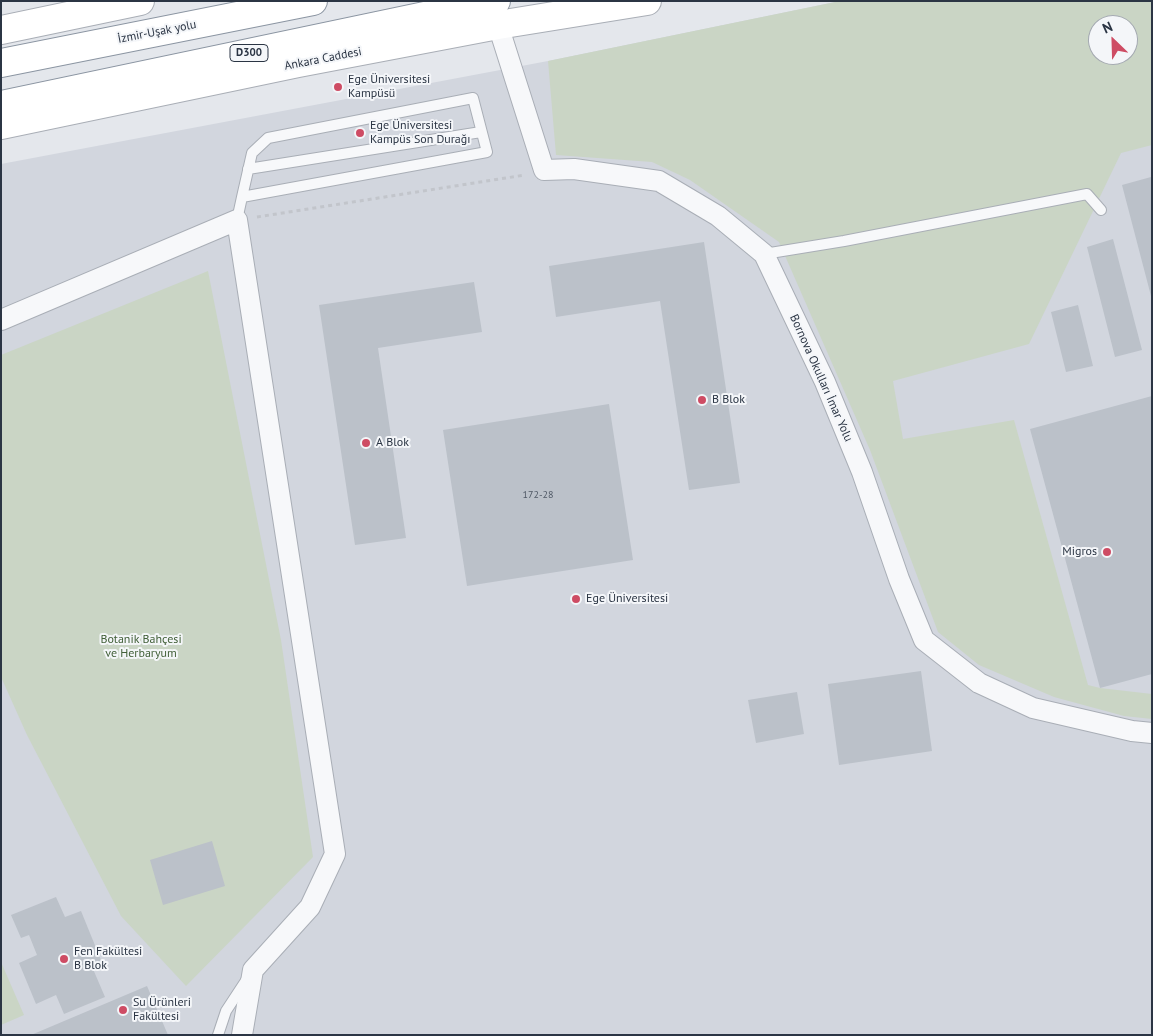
<!DOCTYPE html>
<meta charset="utf-8">
<style>
body{margin:0}
#map{position:relative;width:1153px;height:1036px;overflow:hidden;background:#e4e7ec;font-family:"PT Sans",sans-serif}
canvas{display:block}
.frame{position:absolute;inset:0;border:2px solid #2b3544;pointer-events:none}
.north{position:absolute;left:1088px;top:15px;width:50px;height:50px;box-sizing:border-box;background:#f4f6f9;border:1px solid #a4a9b1;border-radius:50%;rotate:336deg;font-size:14px;font-weight:700;line-height:20px;text-align:center;color:#2b3544}
.north::after{content:'';display:block;margin:auto;width:18px;height:22px;background:#ce4c64;clip-path:polygon(50% 0,100% 100%,50% 72%,0 100%)}
</style>
<div id="map">
<canvas width="1153" height="1036"></canvas>
<div class="frame"></div>
<div class="north">N</div>
</div>
<script>
const ctx = document.querySelector('canvas').getContext('2d');
ctx.lineJoin = 'round';
function fillPath(path, color) {
  ctx.fillStyle = color;
  ctx.fill(path, 'evenodd');
}
function shape(rows) {
  const path = new Path2D();
  for (const r of rows) {
    path.moveTo(r[0], r[1]);
    for (let i = 2; i < r.length; i += 2) path.lineTo(r[i], r[i + 1]);
  }
  return path;
}
function strokePath(path, color, width, dash) {
  ctx.strokeStyle = color;
  ctx.lineWidth = width;
  ctx.lineCap = dash ? 'butt' : 'round';
  ctx.setLineDash(dash || []);
  ctx.stroke(path);
}
function drawText(font, color, halo, rows, align = 'center') {
  ctx.font = font + ' "PT Sans",sans-serif';
  ctx.lineWidth = 4;
  ctx.setLineDash([]);
  ctx.textBaseline = 'middle';
  ctx.strokeStyle = halo;
  ctx.fillStyle = color;
  for (const [text, x, y, turn = 0] of rows) {
    ctx.save();
    ctx.translate(x, y);
    ctx.rotate((+turn || 0) * Math.PI / 180);
    ctx.textAlign = isNaN(turn) ? turn : align;
    if (halo) ctx.strokeText(text, 0, 0);
    ctx.fillText(text, 0, 0);
    ctx.restore();
  }
}
fillPath(shape([
 [840,1,1152,1,1152,1035,1,1035,1,164,548,61],
 [1098,25,1128,25,1128,55,1098,55]
]), '#d2d6de');
fillPath(shape([
 [840,1,1152,1,1152,145,1121,153,1029,344,893,381,903,439,1014,420,1088,685,1100,688,1152,694,1152,719,1124,716,1054,697,979,665,938,632,870,450,779,242,690,180,652,162,556,155,548,61],
 [1098,25,1128,25,1128,55,1098,55],
 [208,271,281,640,313,857,186,986,121,916,27,735,1,677,1,355],
 [1,962,24,1015,1,1025]
]), '#cad5c5');
fillPath(shape([
 [1151,177,1152,181,1151,296,1122,185],
 [1113,239,1142,350,1115,357,1087,247],
 [704,242,740,483,689,490,660,301,556,317,549,266],
 [474,282,482,332,378,348,406,538,355,545,319,305],
 [1078,305,1093,366,1066,372,1051,312],
 [1152,396,1152,674,1100,688,1030,429],
 [609,404,633,560,467,586,443,430],
 [921,671,932,751,839,765,828,684],
 [797,692,804,734,756,743,748,700],
 [212,841,225,886,163,905,150,860],
 [56,897,65,917,81,911,103,965,93,969,105,997,64,1014,56,995,36,1004,19,963,37,955,29,935,21,938,11,915],
 [147,986,168,1035,31,1035]
]), '#bbc1c9');
const lane = shape([
 [248,169,481,132],
 [237,220,242,197,252,153,268,138,473,98,487,152,242,197],
 [764,254,844,241,1087,194,1101,210],
 [218,1035,226,1011,247,979]
]);
const street = shape([
 [498,25,544,170,574,169,659,181,718,216,764,254,825,382,862,472,899,579,924,640,979,683,1033,708,1132,731,1152,733],
 [1,320,237,220,335,854,310,907,253,970,242,1035]
]);
const secondary = shape([
 [1,30,140,1],
 [1,125,298,63,498,25,647,1]
]);
const highway = shape([
 [1,63,313,1],
 [1,105,496,1]
]);
strokePath(lane, '#a9aeb6', 12);
strokePath(street, '#a9aeb6', 22);
strokePath(secondary, '#a9aeb6', 30);
strokePath(highway, '#8b95a2', 30);
strokePath(shape([
 [257,217,525,175]
]), '#c2c5cb', 3, [4, 4]);
strokePath(lane, '#f7f8fa', 10);
strokePath(street, '#f7f8fa', 20);
strokePath(secondary, '#fff', 28);
strokePath(highway, '#fff', 28);
for (const [x, y, r, color] of [
 [338,87,5,"#ce4c64"],
 [360,133,5,"#ce4c64"],
 [702,400,5,"#ce4c64"],
 [366,443,5,"#ce4c64"],
 [1107,552,5,"#ce4c64"],
 [576,599,5,"#ce4c64"],
 [64,959,5,"#ce4c64"],
 [123,1010,5,"#ce4c64"]
]) {
  const dot = new Path2D();
  dot.arc(x, y, r, 0, 2 * Math.PI);
  ctx.fillStyle = color;
  ctx.fill(dot);
  strokePath(dot, '#f4f6f9', 2);
}
drawText('10px', '#4f5865', null, [
 ["172-28",538,495]
]);
for (const [x, y, w] of [
 [249,53,38]
]) {
  const box = new Path2D();
  box.roundRect(x - w / 2, y - 8.5, w, 17, 4);
  ctx.fillStyle = '#f4f6f9';
  ctx.fill(box);
  strokePath(box, '#2b3544', 1);
}
drawText('bold 11px', '#2b3544', null, [
 ["D300",249,53]
]);
drawText('12px', '#2b3544', '#f4f6f9', [
 ["İzmir-Uşak yolu",157,32,-11],
 ["Ankara Caddesi",323,59,-11],
 ["Bornova Okulları İmar Yolu",821,378,66]
]);
drawText('12px', '#2b3544', '#f4f6f9', [
 ["Ege Üniversitesi",348,80],
 ["Kampüsü",348,94],
 ["Ege Üniversitesi",370,126],
 ["Kampüs Son Durağı",370,140],
 ["B Blok",712,400],
 ["A Blok",376,443],
 ["Migros",1097,552,"right"],
 ["Ege Üniversitesi",586,599],
 ["Fen Fakültesi",74,952],
 ["B Blok",74,966],
 ["Su Ürünleri",133,1003],
 ["Fakültesi",133,1017]
], 'left');
drawText('12px', '#426039', '#f4f6f9', [
 ["Botanik Bahçesi",141,640],
 ["ve Herbaryum",141,654]
]);
</script>
